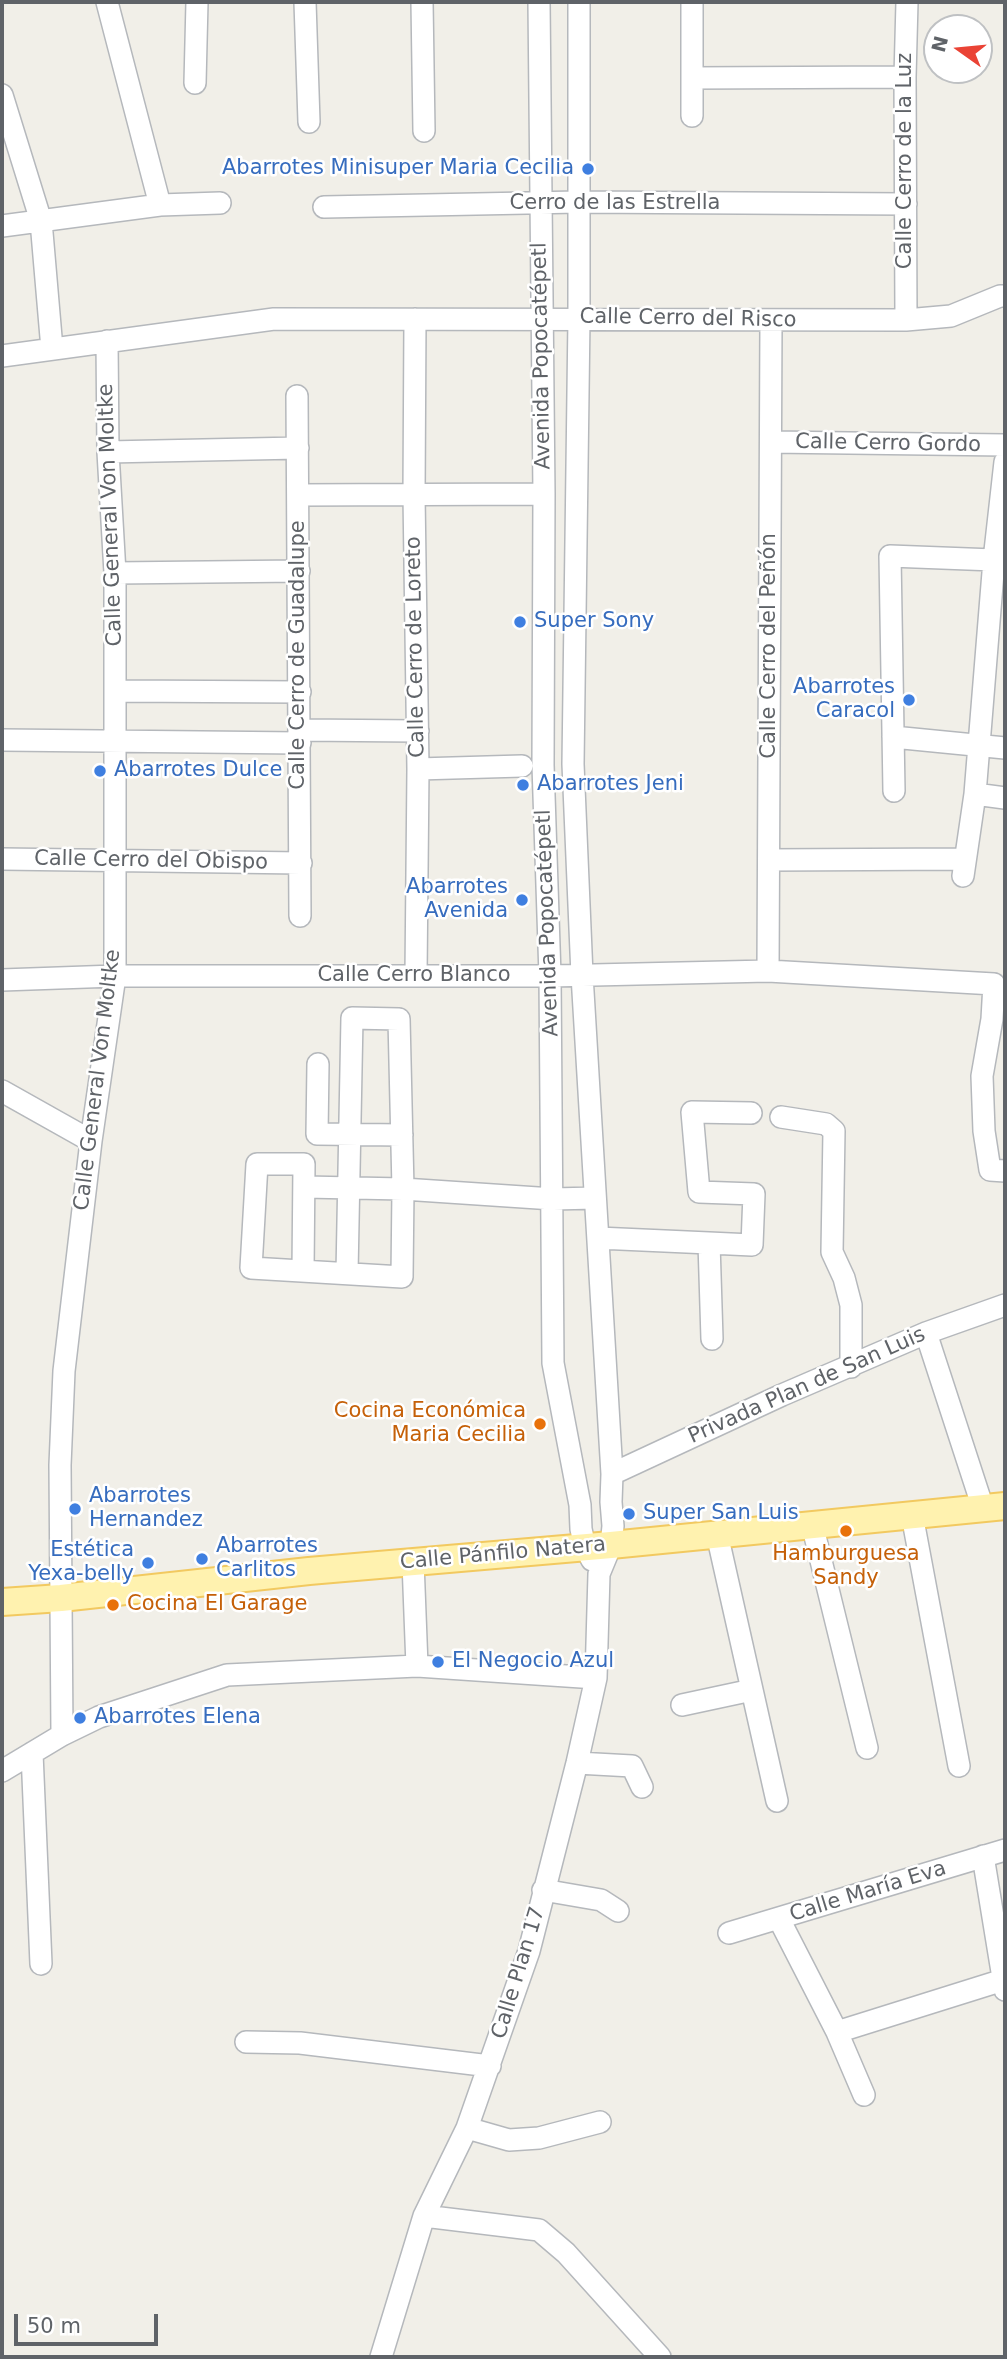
<!DOCTYPE html>
<meta charset="utf-8">
<style>
body{margin:0}
#map{position:relative;width:1007px;height:2359px;overflow:hidden;background:#f1efe8;font-family:"DejaVu Sans",sans-serif}
canvas{display:block}
.frame{position:absolute;inset:0;border:4px solid #5f6368;pointer-events:none}
.north{position:absolute;left:923px;top:14px;width:70px;height:70px;box-sizing:border-box;background:#fff;border:2px solid #bfc1c3;border-radius:50%;rotate:285deg;font-size:19px;font-weight:700;line-height:28px;text-align:center;color:#5f6368}
.north::after{content:'';display:block;margin:auto;width:24px;height:32px;background:#ea4335;clip-path:polygon(50% 0,100% 100%,50% 72%,0 100%)}
.scale{position:absolute;left:14px;top:2314px;width:144px;height:32px;box-sizing:border-box;border:4px solid #5f6368;border-top:0;padding-left:9px;font-size:21px;line-height:24px;white-space:nowrap;color:#5f6368;-webkit-text-stroke:5px #fff;paint-order:stroke}
</style>
<div id="map">
<canvas width="1007" height="2359"></canvas>
<div class="frame"></div>
<div class="north">N</div>
<div class="scale">50 m</div>
</div>
<script>
const ctx = document.querySelector('canvas').getContext('2d');
ctx.lineJoin = 'round';
function shape(rows) {
  const path = new Path2D();
  for (const r of rows) {
    path.moveTo(r[0], r[1]);
    for (let i = 2; i < r.length; i += 2) path.lineTo(r[i], r[i + 1]);
  }
  return path;
}
function strokePath(path, color, width, dash) {
  ctx.strokeStyle = color;
  ctx.lineWidth = width;
  ctx.lineCap = dash ? 'butt' : 'round';
  ctx.setLineDash(dash || []);
  ctx.stroke(path);
}
function drawText(font, color, halo, rows, align = 'center') {
  ctx.font = font + ' "DejaVu Sans",sans-serif';
  ctx.lineWidth = 5;
  ctx.setLineDash([]);
  ctx.textBaseline = 'middle';
  ctx.strokeStyle = halo;
  ctx.fillStyle = color;
  for (const [text, x, y, turn = 0] of rows) {
    ctx.save();
    ctx.translate(x, y);
    ctx.rotate((+turn || 0) * Math.PI / 180);
    ctx.textAlign = isNaN(turn) ? turn : align;
    if (halo) ctx.strokeText(text, 0, 0);
    ctx.fillText(text, 0, 0);
    ctx.restore();
  }
}
const minor = shape([
 [107,2,160,205],
 [305,2,309,122],
 [422,2,424,131],
 [539,2,544,494,543,765,550,976,553,1363,580,1505,581,1529,585,1547,592,1560],
 [692,2,692,116],
 [692,78,905,77],
 [195,83,197,2],
 [2,95,41,221,52,349],
 [324,207,578,202,906,204],
 [2,226,160,205,220,203],
 [415,319,414,495,418,769,416,975],
 [906,320,905,77,907,2],
 [2,356,274,319,906,320,951,316,1000,296,1005,296],
 [297,396,300,916],
 [771,442,1005,445],
 [108,452,298,448],
 [298,495,544,494],
 [115,573,299,571],
 [116,691,300,692],
 [300,730,418,731],
 [893,737,1005,748],
 [2,740,300,743],
 [418,769,522,766],
 [894,791,890,556,994,560],
 [975,794,1005,798],
 [2,859,301,863],
 [769,860,965,859],
 [963,876,975,794,994,560,1005,462],
 [768,971,771,321],
 [2,980,115,976,550,976,768,971,994,984,992,1019,982,1076,984,1131,990,1170,1005,1171],
 [318,1064,317,1134,402,1135],
 [2,1091,91,1141],
 [781,1117,826,1124,834,1131,832,1252,844,1278,851,1305,851,1367],
 [305,1187,403,1189,553,1199,595,1198],
 [598,1238,709,1243],
 [303,1271,304,1164,257,1164,251,1268,402,1277,403,1189,399,1019,352,1018,347,1273],
 [926,1333,983,1508],
 [712,1339,709,1243,752,1245,754,1194,699,1192,692,1112,751,1113],
 [612,1474,782,1395,926,1333,1005,1305],
 [912,1515,959,1766],
 [812,1524,867,1748],
 [717,1534,777,1801],
 [413,1562,417,1666],
 [682,1705,752,1690],
 [62,1735,60,1465,64,1371,91,1141,115,976,115,573,108,452,107,341],
 [32,1753,41,1964],
 [577,1763,632,1766,642,1787],
 [2,1771,62,1735,99,1717,227,1675,417,1666,596,1678],
 [983,1856,1005,1990],
 [543,1890,601,1900,618,1911],
 [779,1919,837,2032,864,2095],
 [729,1933,1005,1850],
 [837,2032,1003,1980],
 [246,2042,300,2043,490,2066],
 [467,2128,509,2140,539,2138,600,2122],
 [424,2216,539,2230,566,2253,660,2357],
 [381,2357,424,2216,467,2128,529,1951,577,1763,596,1678,599,1574,611,1545,613,1526,611,1502,612,1474,582,975,573,764,579,318,579,2]
]);
const major = shape([
 [2,1602,61,1598,309,1571,611,1545,1005,1506]
]);
strokePath(minor, '#b5b8bc', 24);
strokePath(major, '#f2c960', 30);
strokePath(minor, '#fff', 21);
strokePath(major, '#fff2af', 26);
for (const [x, y, r, color] of [
 [588,169,7,"#3f7fe0"],
 [520,622,7,"#3f7fe0"],
 [909,700,7,"#3f7fe0"],
 [100,771,7,"#3f7fe0"],
 [523,785,7,"#3f7fe0"],
 [522,900,7,"#3f7fe0"],
 [540,1424,7,"#e8710a"],
 [75,1509,7,"#3f7fe0"],
 [629,1514,7,"#3f7fe0"],
 [846,1531,7,"#e8710a"],
 [202,1559,7,"#3f7fe0"],
 [148,1563,7,"#3f7fe0"],
 [113,1605,7,"#e8710a"],
 [438,1662,7,"#3f7fe0"],
 [80,1718,7,"#3f7fe0"]
]) {
  const dot = new Path2D();
  dot.arc(x, y, r, 0, 2 * Math.PI);
  ctx.fillStyle = color;
  ctx.fill(dot);
  strokePath(dot, '#fff', 2.5);
}
drawText('21px', '#5f6368', '#fff', [
 ["Calle Cerro de la Luz",906,161,-90],
 ["Cerro de las Estrella",615,204],
 ["Calle Cerro del Risco",688,319,1],
 ["Avenida Popocatépetl",542,356,-91],
 ["Calle Cerro Gordo",888,444,1],
 ["Calle General Von Moltke",111,515,-92],
 ["Calle Cerro del Peñón",770,646,-90],
 ["Calle Cerro de Loreto",416,647,-91],
 ["Calle Cerro de Guadalupe",299,655,-90],
 ["Calle Cerro del Obispo",151,861,1],
 ["Avenida Popocatépetl",548,923,-92],
 ["Calle Cerro Blanco",414,976],
 ["Calle General Von Moltke",98,1080,-83],
 ["Privada Plan de San Luis",807,1386,-24],
 ["Calle Pánfilo Natera",503,1554,-5],
 ["Calle María Eva",868,1892,-17],
 ["Calle Plan 17",519,1973,-73]
]);
drawText('21px', '#366cbe', '#fff', [
 ["Abarrotes Minisuper Maria Cecilia",574,169,"right"],
 ["Super Sony",534,622],
 ["Abarrotes",895,688,"right"],
 ["Caracol",895,712,"right"],
 ["Abarrotes Dulce",114,771],
 ["Abarrotes Jeni",537,785],
 ["Abarrotes",508,888,"right"],
 ["Avenida",508,912,"right"],
 ["Abarrotes",89,1497],
 ["Hernandez",89,1521],
 ["Super San Luis",643,1514],
 ["Abarrotes",216,1547],
 ["Carlitos",216,1571],
 ["Estética",134,1551,"right"],
 ["Yexa-belly",134,1575,"right"],
 ["El Negocio Azul",452,1662],
 ["Abarrotes Elena",94,1718]
], 'left');
drawText('21px', '#c56008', '#fff', [
 ["Cocina Económica",526,1412],
 ["Maria Cecilia",526,1436],
 ["Hamburguesa",846,1555,"center"],
 ["Sandy",846,1579,"center"],
 ["Cocina El Garage",127,1605,"left"]
], 'right');
</script>
